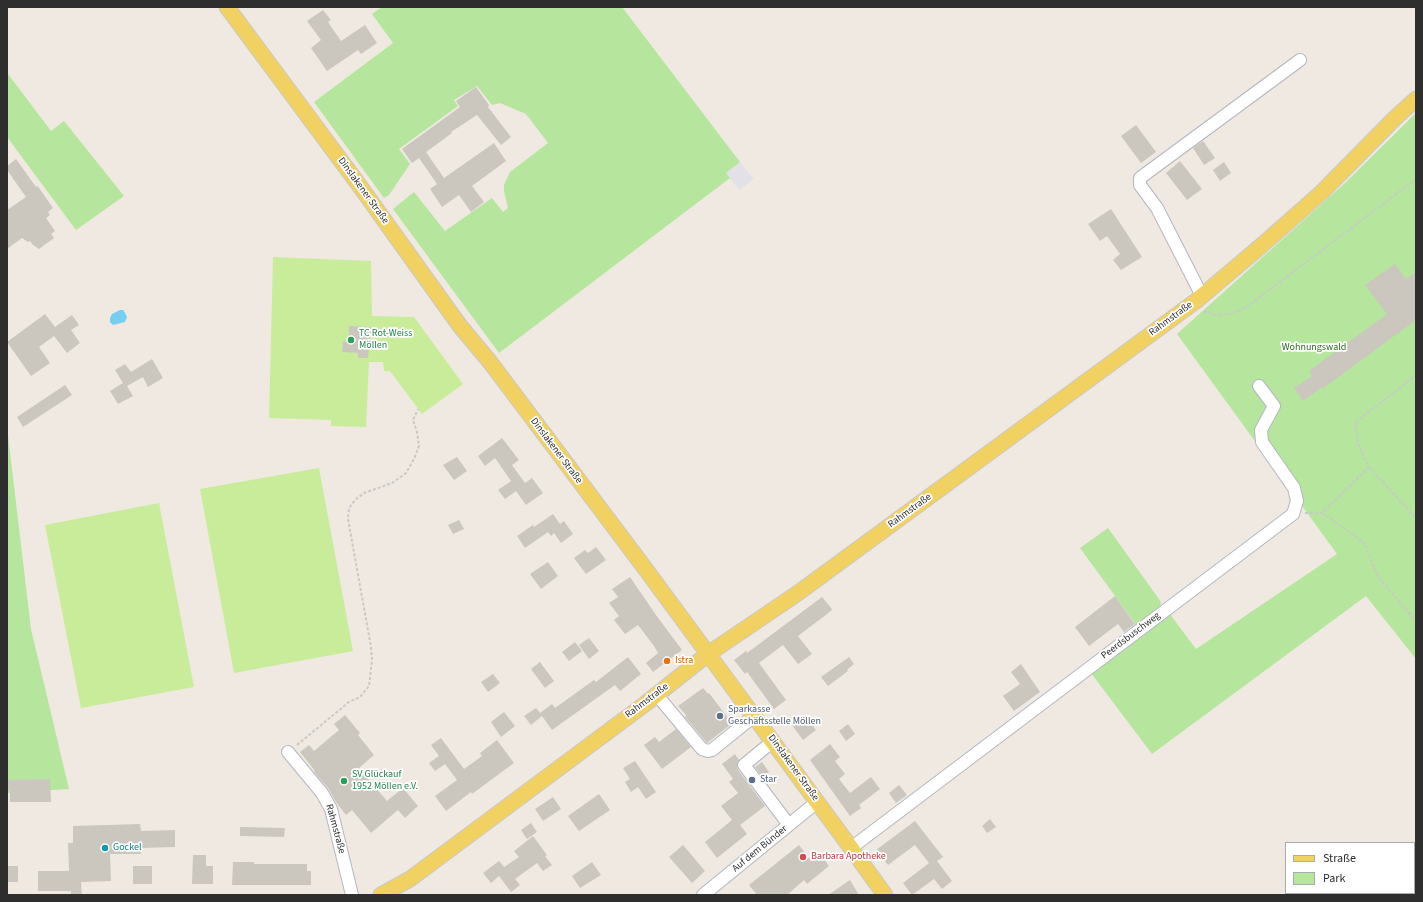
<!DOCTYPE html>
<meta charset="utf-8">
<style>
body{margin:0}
#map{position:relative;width:1423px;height:902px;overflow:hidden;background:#efe9e1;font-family:"Source Sans 3",sans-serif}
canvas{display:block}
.frame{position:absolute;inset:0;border:8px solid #2e2e2e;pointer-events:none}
.legend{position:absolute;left:1285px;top:842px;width:130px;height:52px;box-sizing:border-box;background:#fff;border:1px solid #ababab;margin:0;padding:5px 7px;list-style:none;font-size:12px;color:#2e2e2e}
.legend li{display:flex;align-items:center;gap:8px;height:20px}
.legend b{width:20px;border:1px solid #ababab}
</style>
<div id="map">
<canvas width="1423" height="902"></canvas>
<div class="frame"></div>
<ul class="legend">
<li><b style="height:5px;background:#f2d163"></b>Straße</li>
<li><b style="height:11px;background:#b6e59e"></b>Park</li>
</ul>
</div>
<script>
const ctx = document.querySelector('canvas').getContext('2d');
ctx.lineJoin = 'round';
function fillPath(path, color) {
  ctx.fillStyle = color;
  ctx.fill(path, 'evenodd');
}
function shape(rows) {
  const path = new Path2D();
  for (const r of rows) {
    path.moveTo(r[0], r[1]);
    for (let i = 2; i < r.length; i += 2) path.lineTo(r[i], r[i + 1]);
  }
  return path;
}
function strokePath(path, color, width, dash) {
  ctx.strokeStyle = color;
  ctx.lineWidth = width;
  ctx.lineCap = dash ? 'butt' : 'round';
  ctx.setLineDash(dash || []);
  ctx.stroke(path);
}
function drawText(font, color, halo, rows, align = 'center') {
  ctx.font = font + ' "Source Sans 3",sans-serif';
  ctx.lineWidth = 3.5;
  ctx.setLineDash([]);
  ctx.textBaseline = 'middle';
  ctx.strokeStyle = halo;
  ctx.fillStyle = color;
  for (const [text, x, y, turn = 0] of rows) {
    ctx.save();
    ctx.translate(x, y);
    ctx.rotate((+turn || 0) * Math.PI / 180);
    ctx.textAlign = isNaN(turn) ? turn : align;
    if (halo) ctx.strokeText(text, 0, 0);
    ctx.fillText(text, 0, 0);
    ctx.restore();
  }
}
fillPath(shape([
 [740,162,754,179,739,190,726,173]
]), '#e3e1e8');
fillPath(shape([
 [382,7,622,7,740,162,726,173,730,178,499,353,393,209,414,192,445,231,492,198,503,212,508,208,504,191,504,185,510,172,548,143,526,114,500,103,492,105,477,86,454,100,458,106,399,149,410,164,389,195,384,198,314,102,393,43,372,14],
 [8,74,51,131,64,121,124,196,76,230,7,137,7,75],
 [1416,113,1416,659,1366,596,1152,754,1091,673,1169,613,1196,649,1337,554,1177,334,1345,183],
 [7,427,31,629,69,789,7,793],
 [1108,528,1161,602,1159,610,1137,626,1080,548]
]), '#b6e59e');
fillPath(shape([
 [273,257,371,261,372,316,414,317,463,384,422,414,390,371,384,371,383,362,369,362,366,427,331,426,331,420,269,418],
 [319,468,353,651,234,673,200,489],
 [159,503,194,687,81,708,45,525]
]), '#c9ec9a');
fillPath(shape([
 [120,310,123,310,125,313,127,317,125,322,113,325,110,322,110,318,112,314]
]), '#75cff0');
fillPath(shape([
 [323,10,331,20,328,22,341,41,365,25,377,43,361,54,358,50,327,71,311,48,321,40,307,21],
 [476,87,489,105,488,107,511,137,501,145,477,115,451,132,452,133,426,152,444,178,494,143,506,161,472,186,484,202,471,212,459,195,442,207,430,189,437,184,419,158,412,163,402,149,460,107,456,101],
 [1136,125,1156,152,1141,163,1121,136],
 [1203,141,1215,158,1204,165,1193,148],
 [16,159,36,187,37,186,39,188,53,208,48,212,50,215,46,218,55,231,51,234,54,238,39,249,33,245,30,241,28,242,22,238,7,249,7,210,26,197,7,170,7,166],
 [1180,161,1202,189,1187,200,1166,173],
 [1224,162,1231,173,1220,181,1213,170],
 [1111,209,1142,257,1121,270,1113,260,1120,254,1107,236,1100,241,1088,224],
 [1395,264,1406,279,1416,272,1416,320,1322,389,1321,388,1303,401,1294,388,1312,376,1309,371,1387,314,1365,285],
 [45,314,55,327,72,315,79,325,71,330,80,343,67,353,54,336,39,347,50,363,31,376,7,342],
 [349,326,371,327,368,358,358,358,358,353,342,352,343,341,349,342],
 [152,359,163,378,148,387,143,377,127,386,133,396,118,404,110,391,123,383,115,370,125,364,131,372],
 [65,385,72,395,23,427,17,417],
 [502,438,519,460,512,465,525,483,532,478,543,493,526,505,516,491,505,499,498,490,511,481,495,458,485,466,478,456],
 [457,457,467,471,454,480,443,465],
 [553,514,560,524,564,521,573,534,561,543,554,533,551,536,548,532,525,548,517,536,533,525,534,527],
 [459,520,464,529,453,534,448,525],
 [596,547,606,560,586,574,574,558,585,550,588,553],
 [548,562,558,576,541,589,530,574],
 [630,577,656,615,682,650,653,672,646,663,658,653,654,646,638,625,625,634,614,620,619,616,609,603,618,597,612,589],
 [1115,596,1135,624,1124,632,1118,624,1089,646,1075,627],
 [822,597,832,609,831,611,798,636,812,654,798,664,783,645,759,663,786,700,774,709,747,672,745,674,734,660,746,651,747,653],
 [589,638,599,651,589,659,579,645],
 [575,642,582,651,569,661,562,652],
 [628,657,641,674,620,691,615,685,552,730,542,716,531,725,524,716,536,708,540,713,552,704,555,708,594,680,596,682],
 [849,657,854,664,847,670,848,671,828,686,821,677],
 [540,662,554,681,545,688,531,669],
 [1021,664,1040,692,1014,711,1003,696,1020,684,1011,672],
 [493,674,500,683,488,692,481,682],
 [703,688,708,694,709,693,728,718,726,720,730,725,707,743,685,717,686,715,678,706],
 [504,712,515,726,501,737,491,722],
 [345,715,360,733,358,735,374,755,359,768,387,801,403,788,418,806,405,818,398,810,371,833,352,810,346,815,336,802,328,788,314,772,315,771,300,752,309,745,314,751,339,730,334,724],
 [805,715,816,730,803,740,792,725],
 [848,724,855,734,846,741,839,731],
 [676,729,691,747,662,769,644,745,655,737,659,742],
 [441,738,464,769,482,756,480,753,497,740,514,763,472,794,471,792,446,811,435,796,457,780,445,764,435,771,429,763,439,756,431,745],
 [830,744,840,757,835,761,845,774,839,779,850,793,871,777,880,789,859,805,861,808,850,816,810,760],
 [735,754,739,760,737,766,738,770,765,806,740,825,747,834,717,858,705,842,732,820,721,806,738,793,729,782,733,779,722,764],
 [635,761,656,792,646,799,638,787,631,792,625,782,630,779,623,768],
 [762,762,769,772,762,777,755,767],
 [50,779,51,802,10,802,10,789,7,789,7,780],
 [899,785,907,795,896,803,889,793],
 [599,794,610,810,579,831,568,816],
 [553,797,561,809,543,821,535,809],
 [990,819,996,827,987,833,982,826],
 [915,821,943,857,937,861,952,881,942,889,934,879,912,895,903,883,929,863,915,845,888,865,876,850],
 [531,823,537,832,527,839,521,830],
 [140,824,141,831,175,830,175,847,141,848,141,854,110,854,111,881,81,882,82,895,71,895,71,891,38,891,38,871,69,871,68,843,73,843,73,826],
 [240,827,285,828,284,837,240,836],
 [533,836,547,855,545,856,552,865,543,871,537,863,515,879,520,885,511,892,499,876,491,883,483,873,499,861,504,867,519,857,514,851],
 [683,845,705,871,692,883,669,857],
 [799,845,811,861,822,856,829,866,807,884,804,880,787,895,757,895,749,885],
 [193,855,206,855,206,866,213,866,213,884,192,884],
 [233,862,254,862,254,864,307,864,307,871,311,871,311,885,232,885],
 [592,862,601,875,580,888,572,876],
 [7,866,18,866,18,882,7,882],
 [133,866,152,866,152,884,133,884],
 [850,880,859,895,828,895]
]), '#cbc7bf');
const minor = shape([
 [1202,296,1157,208,1140,185,1140,178,1300,60],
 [656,694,702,749,708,751,712,750,754,716],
 [773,741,744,765,789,825],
 [288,752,322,793,331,809,352,895],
 [851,848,1293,514,1297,501,1294,488,1262,442,1261,430,1274,406,1259,386],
 [703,895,817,802]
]);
const major = shape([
 [227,7,359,185,460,326,490,362,644,567,851,848,885,895],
 [381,895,410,879,645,704,708,654,798,593,1196,301,1261,246,1322,192,1395,118,1416,99]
]);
strokePath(minor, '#b4b7c1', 14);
strokePath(major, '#c9c9c9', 17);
strokePath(shape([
 [1204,311,1215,315,1230,314,1245,308,1416,179],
 [1369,467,1416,518],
 [1305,513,1322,513,1369,467,1358,444,1355,423,1416,375],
 [1322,513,1364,542,1378,577,1416,621],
 [297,745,349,702,360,697,369,686,372,660,371,647,348,519,349,508,355,500,364,493,392,483,406,473,414,459,419,446,417,432,413,420,418,409]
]), '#c9c9c9', 2, [3, 2]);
strokePath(minor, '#fff', 12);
strokePath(major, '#f2d163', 15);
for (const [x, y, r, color] of [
 [351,340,4,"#2e9e5b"],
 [667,661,4,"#e8710a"],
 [720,716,4,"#5c6f8a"],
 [752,780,4,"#5c6f8a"],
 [344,781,4,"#2e9e5b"],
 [105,848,4,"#0f9aa8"],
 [803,857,4,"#e0444e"]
]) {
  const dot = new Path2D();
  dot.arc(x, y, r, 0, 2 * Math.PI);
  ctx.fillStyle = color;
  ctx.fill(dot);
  strokePath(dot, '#fff', 1.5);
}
drawText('10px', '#2e2e2e', '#fff', [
 ["Dinslakener Straße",363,191,54],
 ["Rahmstraße",1171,319,-36],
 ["Dinslakener Straße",556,451,53],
 ["Rahmstraße",910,511,-36],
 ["Peerdsbuschweg",1131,636,-37],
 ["Rahmstraße",647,701,-37],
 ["Dinslakener Straße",793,768,54],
 ["Rahmstraße",335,829,75],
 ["Auf dem Bünder",760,849,-39]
]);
drawText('10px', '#27864d', '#fff', [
 ["TC Rot-Weiss",359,334],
 ["Möllen",359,346],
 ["SV Glückauf",352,775],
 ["1952 Möllen e.V.",352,787]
], 'left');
drawText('10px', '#2c6e1b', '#fff', [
 ["Wohnungswald",1314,348]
]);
drawText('10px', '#c56008', '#fff', [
 ["Istra",675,661]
], 'left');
drawText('10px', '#4e5e75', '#fff', [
 ["Sparkasse",728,710],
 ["Geschäftsstelle Möllen",728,722],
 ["Star",760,780]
], 'left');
drawText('10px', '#0d838f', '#fff', [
 ["Gockel",113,848]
], 'left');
drawText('10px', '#be3a42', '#fff', [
 ["Barbara Apotheke",811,857]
], 'left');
</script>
